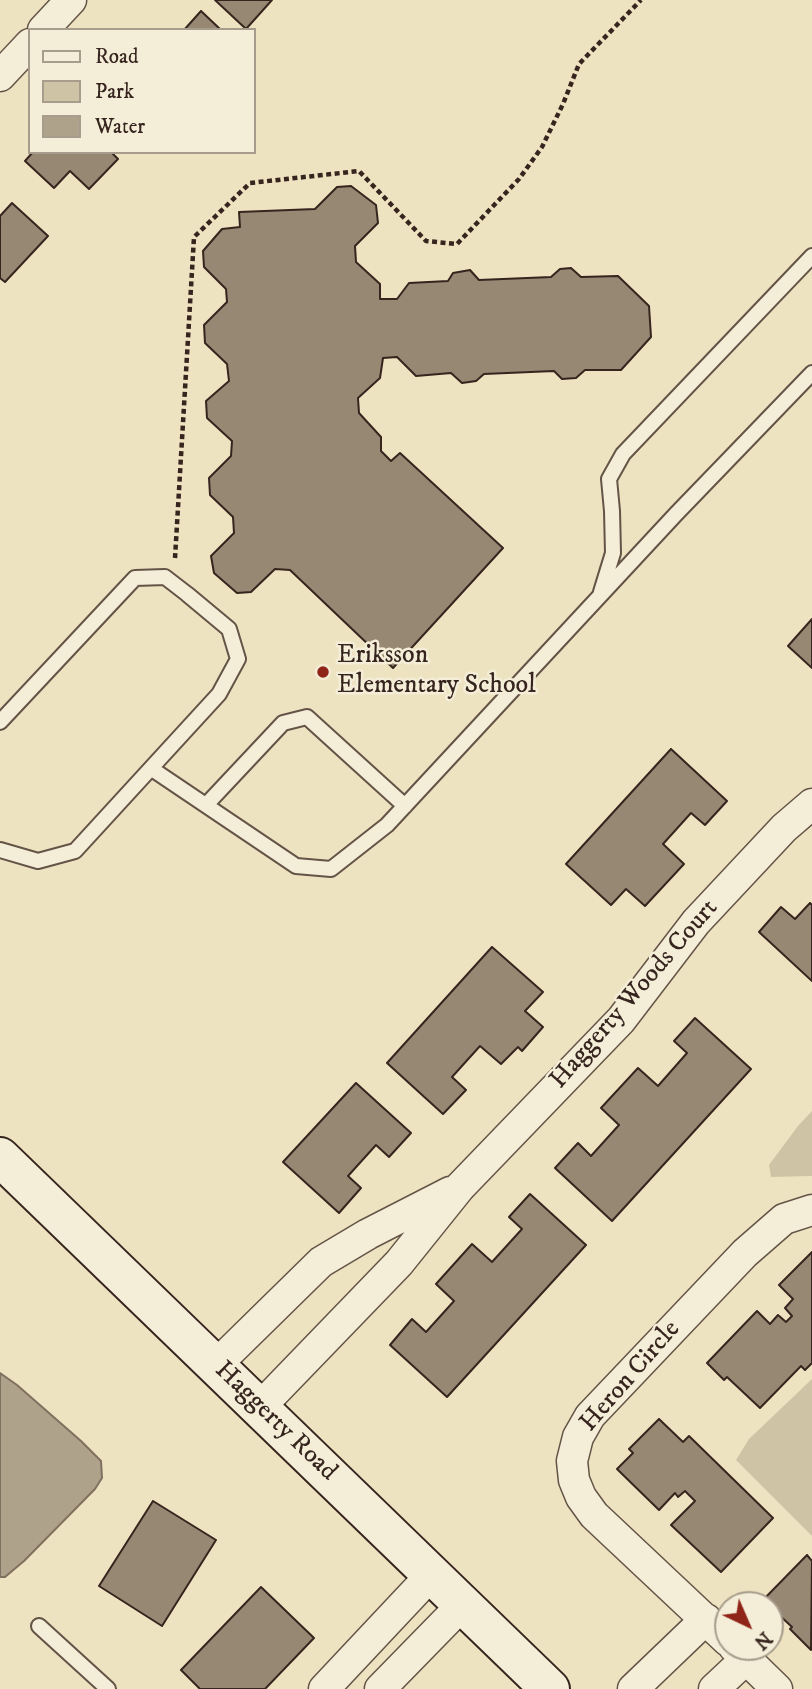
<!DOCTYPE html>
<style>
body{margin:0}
#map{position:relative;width:812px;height:1689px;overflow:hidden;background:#eee3c1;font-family:"IM FELL DW Pica",serif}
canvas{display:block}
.legend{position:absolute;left:28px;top:28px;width:228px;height:126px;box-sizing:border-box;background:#f4edd7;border:2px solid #a89d8d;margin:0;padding:9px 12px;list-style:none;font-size:21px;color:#36251e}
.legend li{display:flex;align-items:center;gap:14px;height:35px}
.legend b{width:35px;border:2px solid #a89d8d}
.north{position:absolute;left:714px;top:1591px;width:70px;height:70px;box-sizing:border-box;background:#f4edd7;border:2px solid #a89d8d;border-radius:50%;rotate:136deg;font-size:19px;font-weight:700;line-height:28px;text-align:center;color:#36251e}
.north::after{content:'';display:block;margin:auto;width:24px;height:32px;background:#8f2418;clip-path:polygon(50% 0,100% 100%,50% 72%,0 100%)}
</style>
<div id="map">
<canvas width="812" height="1689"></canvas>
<ul class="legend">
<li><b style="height:9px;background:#f4edd7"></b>Road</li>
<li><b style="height:19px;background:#cfc3a5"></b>Park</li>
<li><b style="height:19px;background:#afa28a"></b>Water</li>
</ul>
<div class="north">N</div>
</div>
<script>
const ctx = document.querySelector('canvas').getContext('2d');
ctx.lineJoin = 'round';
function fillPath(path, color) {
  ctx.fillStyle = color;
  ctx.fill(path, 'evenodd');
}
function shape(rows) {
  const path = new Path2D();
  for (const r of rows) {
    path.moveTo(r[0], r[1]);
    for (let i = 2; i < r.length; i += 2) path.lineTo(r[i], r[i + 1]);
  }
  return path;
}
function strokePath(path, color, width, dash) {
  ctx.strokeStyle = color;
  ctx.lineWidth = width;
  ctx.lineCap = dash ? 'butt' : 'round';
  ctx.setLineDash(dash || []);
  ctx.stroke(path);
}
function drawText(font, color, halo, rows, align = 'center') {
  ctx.font = font + ' "IM FELL DW Pica",serif';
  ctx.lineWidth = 5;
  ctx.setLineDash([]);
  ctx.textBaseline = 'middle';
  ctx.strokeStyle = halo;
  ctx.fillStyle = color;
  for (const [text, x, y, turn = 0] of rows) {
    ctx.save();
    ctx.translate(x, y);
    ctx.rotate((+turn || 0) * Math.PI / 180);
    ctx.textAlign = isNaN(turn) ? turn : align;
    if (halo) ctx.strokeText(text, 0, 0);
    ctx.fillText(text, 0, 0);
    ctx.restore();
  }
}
fillPath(shape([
 [812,1111,812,1176,771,1177,769,1165,798,1126],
 [812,1379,812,1536,736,1460,749,1439]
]), '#cfc3a5');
const water = shape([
 [0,1373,17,1385,81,1441,101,1461,102,1478,95,1489,24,1561,5,1577,0,1577,0,1373]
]);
fillPath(water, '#afa28a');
strokePath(water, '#7f705f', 2);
const building = shape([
 [215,0,272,0,246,29,215,0],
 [201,11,221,30,184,30,201,11],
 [33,152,111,152,118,159,89,189,70,171,54,188,25,161,33,152],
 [351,186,376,205,378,223,355,246,356,262,380,284,380,299,397,299,409,283,448,281,453,273,470,270,479,280,551,277,560,269,571,268,581,277,618,276,649,306,651,337,621,370,585,370,576,378,562,379,554,371,484,374,476,381,462,383,451,373,416,376,397,357,383,358,380,378,358,398,359,413,381,437,381,451,391,461,400,453,503,548,393,668,290,570,275,569,251,592,237,593,214,573,211,556,234,533,233,517,210,495,209,478,231,456,232,441,207,418,206,401,229,381,227,364,205,343,204,325,227,302,226,289,204,267,203,251,222,229,240,227,239,212,315,209,337,187,351,186],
 [12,203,48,236,5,282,0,278,0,216,12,203],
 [812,619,812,668,788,646,812,619],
 [671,749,727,801,705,825,691,813,663,844,684,864,645,906,626,889,611,905,566,864,671,749],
 [810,903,812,905,812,981,759,932,781,907,795,919,810,903],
 [492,947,543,992,525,1011,543,1027,522,1051,518,1047,501,1064,480,1046,452,1077,466,1090,443,1114,387,1063,492,947],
 [695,1018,751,1069,612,1221,555,1168,578,1143,591,1156,619,1125,601,1108,638,1068,658,1086,687,1053,674,1041,695,1018],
 [356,1083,411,1133,389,1157,376,1145,348,1176,361,1188,339,1213,283,1162,356,1083],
 [530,1194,586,1245,447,1397,390,1345,412,1319,426,1332,454,1301,436,1284,472,1244,492,1262,522,1229,509,1217,530,1194],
 [812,1252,812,1363,805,1370,801,1366,760,1408,727,1377,724,1380,707,1363,757,1311,770,1324,778,1315,786,1322,792,1316,785,1308,793,1299,779,1285,812,1252],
 [659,1419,683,1442,689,1436,773,1518,721,1572,671,1525,695,1501,685,1491,678,1497,675,1493,659,1510,617,1469,633,1453,629,1449,659,1419],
 [153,1501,216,1540,162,1626,99,1586,153,1501],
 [807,1555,812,1561,811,1650,790,1629,792,1627,763,1600,807,1555],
 [261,1587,314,1638,265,1689,200,1689,181,1670,261,1587]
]);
fillPath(building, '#968873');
strokePath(building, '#36251e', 2);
const lane = shape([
 [601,592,613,553,612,511,609,479,623,454,812,256],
 [0,722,135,578,165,577,187,594,229,629,238,659,219,694,75,851,38,861,0,850],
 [152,769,296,866,331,869,387,825,676,514,812,373],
 [206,805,283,723,307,717,405,806],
 [39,1626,108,1689]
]);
const street = shape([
 [43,30,71,0],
 [0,76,30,44],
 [216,1365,321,1262,368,1234,450,1192],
 [260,1407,399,1263,460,1187,621,1020,696,922,784,828,812,804],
 [728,1641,594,1515,581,1497,574,1480,572,1461,578,1437,590,1416,745,1253,784,1219,812,1210],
 [734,1647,777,1689],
 [324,1689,432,1574],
 [380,1689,463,1604],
 [633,1689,706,1619],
 [714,1689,746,1659]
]);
const secondary = shape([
 [0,1157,550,1689]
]);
strokePath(lane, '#645447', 18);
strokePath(street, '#645447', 33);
strokePath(secondary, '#36251e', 42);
strokePath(shape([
 [175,558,194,237,250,183,359,171,426,241,457,244,519,179,542,147,563,104,579,64,641,0]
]), '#36251e', 4.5, [5, 3.5]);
strokePath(lane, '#f4edd7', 14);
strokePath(street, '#f4edd7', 30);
strokePath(secondary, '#f4edd7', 38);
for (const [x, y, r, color] of [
 [323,672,7,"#8f2418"]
]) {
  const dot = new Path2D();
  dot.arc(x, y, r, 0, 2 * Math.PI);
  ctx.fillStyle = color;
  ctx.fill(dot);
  strokePath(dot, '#f4edd7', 2.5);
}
drawText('26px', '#36251e', '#f4edd7', [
 ["Eriksson",337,657],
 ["Elementary School",337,687]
], 'left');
drawText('26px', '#36251e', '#f4edd7', [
 ["Haggerty Woods Court",635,995,-49],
 ["Heron Circle",631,1377,-49],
 ["Haggerty Road",275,1422,44]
]);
</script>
